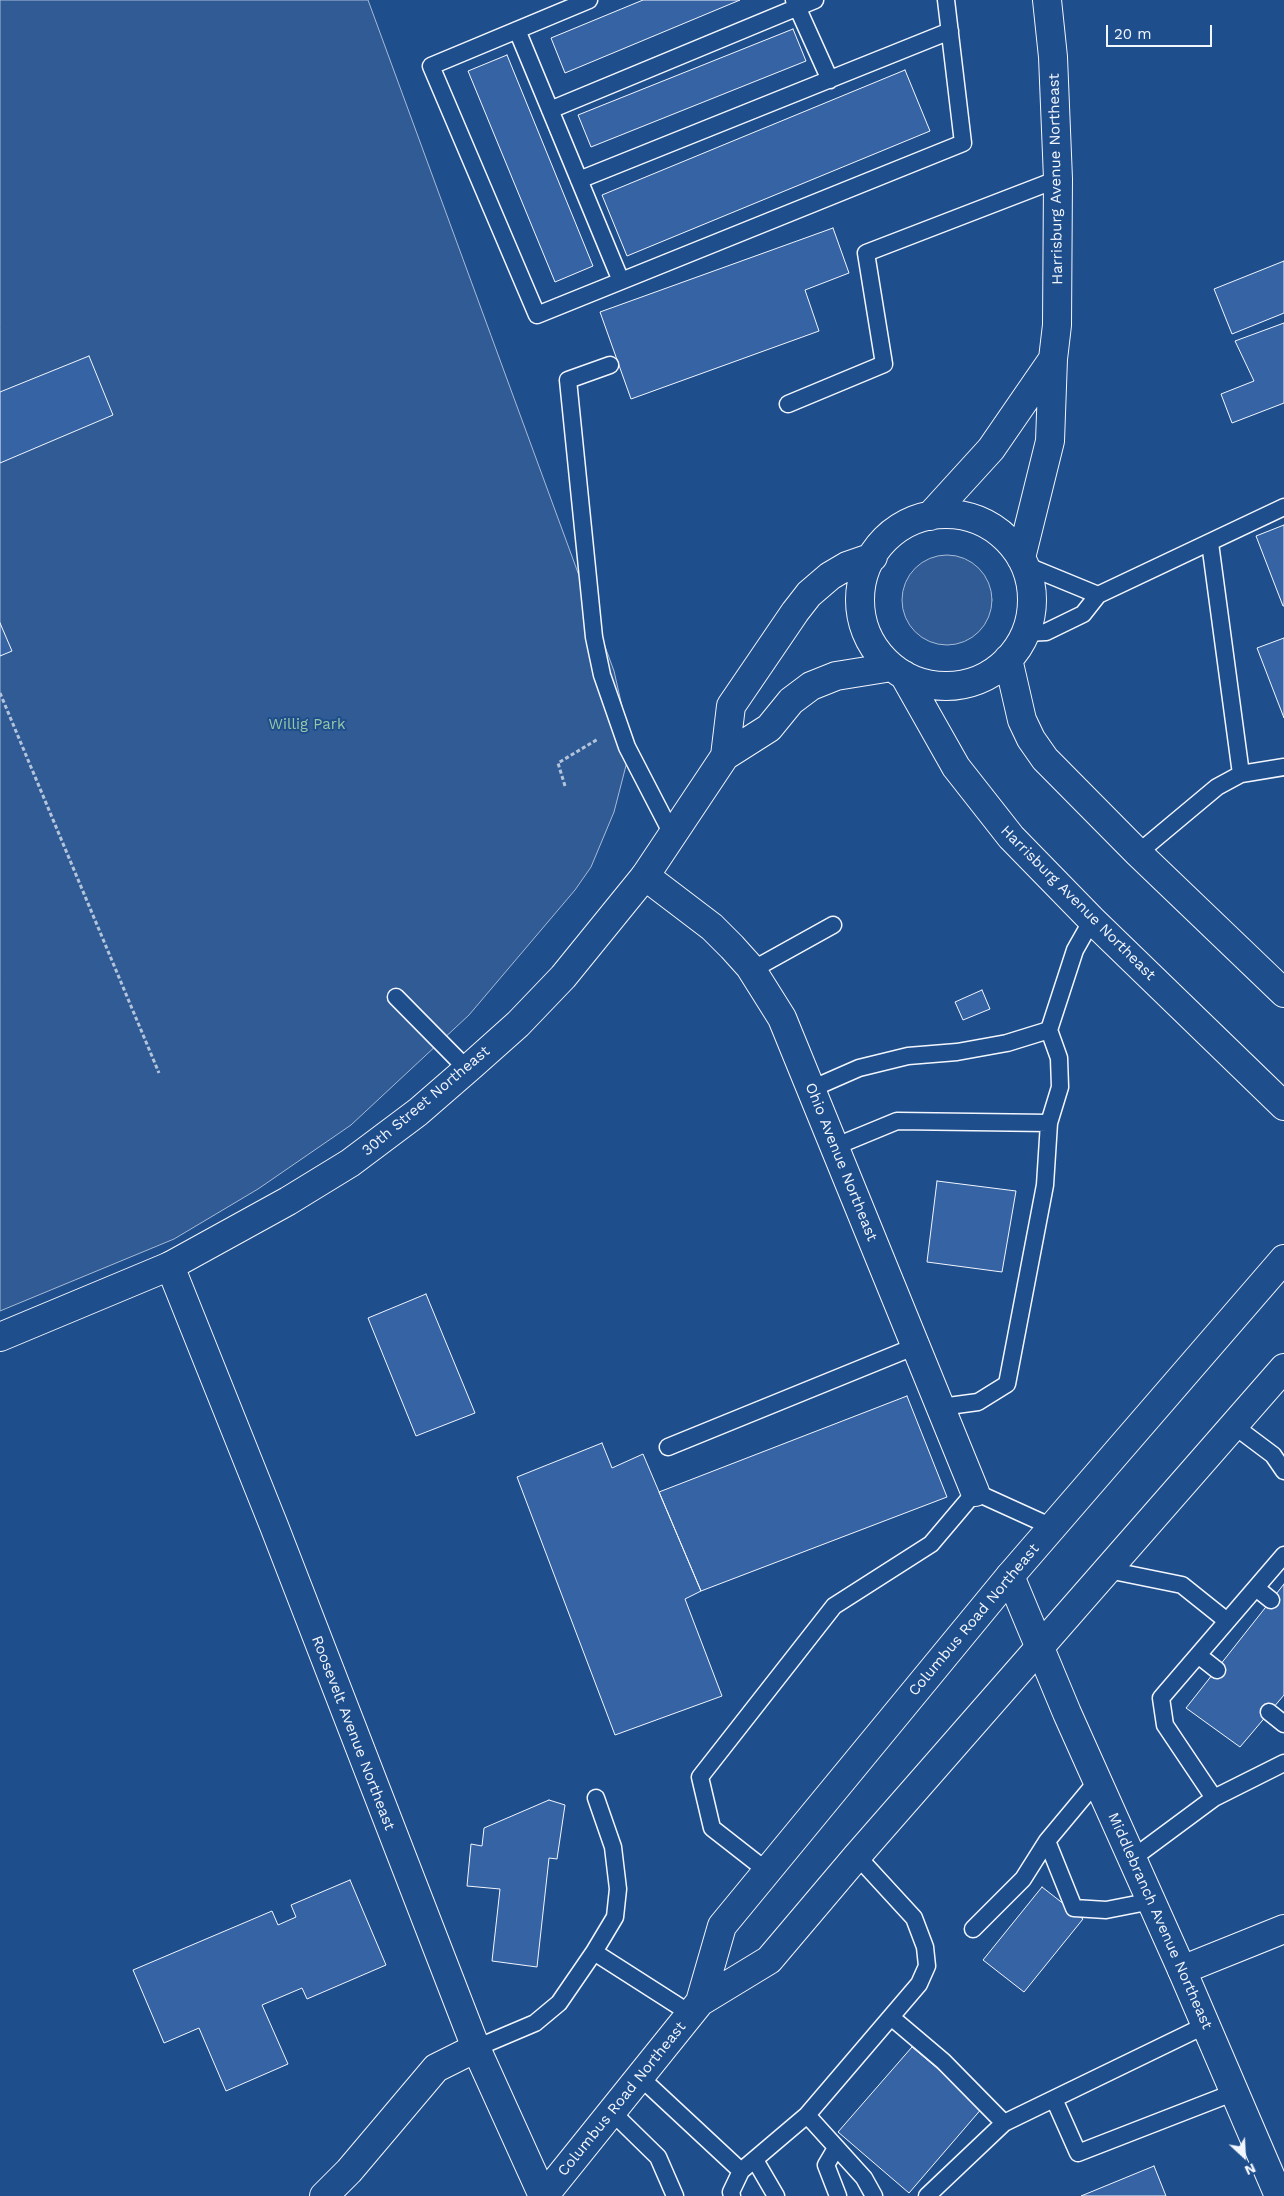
<!DOCTYPE html>
<style>
body{margin:0}
#map{position:relative;width:1284px;height:2196px;overflow:hidden;background:#1f4e8c;font-family:"Work Sans",sans-serif}
canvas{display:block}
.north{position:absolute;left:1219px;top:2131px;width:50px;height:50px;-webkit-text-stroke:4px #1f4e8c;paint-order:stroke;rotate:155deg;font-size:14px;font-weight:700;line-height:20px;text-align:center;color:#f2f6ff}
.north::after{content:'';display:block;margin:auto;width:18px;height:22px;background:#f2f6ff;clip-path:polygon(50% 0,100% 100%,50% 72%,0 100%)}
.scale{position:absolute;left:1106px;top:25px;width:106px;height:22px;box-sizing:border-box;border:2px solid #f2f6ff;border-top:0;padding-left:6px;font-size:15px;line-height:18px;white-space:nowrap;color:#f2f6ff;-webkit-text-stroke:4px #1f4e8c;paint-order:stroke}
</style>
<div id="map">
<canvas width="1284" height="2196"></canvas>
<div class="north">N</div>
<div class="scale">20 m</div>
</div>
<script>
const ctx = document.querySelector('canvas').getContext('2d');
ctx.lineJoin = 'round';
function fillPath(path, color) {
  ctx.fillStyle = color;
  ctx.fill(path, 'evenodd');
}
function shape(rows) {
  const path = new Path2D();
  for (const r of rows) {
    if (r.length === 3) {
      path.moveTo(r[0] + r[2], r[1]);
      path.arc(r[0], r[1], r[2], 0, 2 * Math.PI);
      continue;
    }
    path.moveTo(r[0], r[1]);
    for (let i = 2; i < r.length; i += 2) path.lineTo(r[i], r[i + 1]);
  }
  return path;
}
function strokePath(path, color, width, dash) {
  ctx.strokeStyle = color;
  ctx.lineWidth = width;
  ctx.lineCap = dash ? 'butt' : 'round';
  ctx.setLineDash(dash || []);
  ctx.stroke(path);
}
function drawText(font, color, halo, rows, align = 'center') {
  ctx.font = font + ' "Work Sans",sans-serif';
  ctx.lineWidth = 4;
  ctx.setLineDash([]);
  ctx.textBaseline = 'middle';
  ctx.strokeStyle = halo;
  ctx.fillStyle = color;
  for (const [text, x, y, turn = 0] of rows) {
    ctx.save();
    ctx.translate(x, y);
    ctx.rotate((+turn || 0) * Math.PI / 180);
    ctx.textAlign = isNaN(turn) ? turn : align;
    if (halo) ctx.strokeText(text, 0, 0);
    ctx.fillText(text, 0, 0);
    ctx.restore();
  }
}
const built = shape([
 [0,0,368,0,614,671,631,746,614,812,591,867,575,890,469,1015,351,1125,258,1189,174,1239,0,1311,0,0],
 [947,600,45]
]);
fillPath(built, '#305b95');
strokePath(built, '#a8bbd7', 1);
const building = shape([
 [643,0,740,0,565,73,551,38,643,0],
 [793,29,806,61,591,147,578,115,793,29],
 [507,55,593,266,555,282,468,71,507,55],
 [905,70,930,131,627,256,602,195,905,70],
 [833,228,849,273,805,290,819,331,631,399,600,312,833,228],
 [1284,261,1284,313,1232,334,1214,289,1284,261],
 [1284,323,1284,403,1232,423,1221,394,1254,381,1235,341,1284,323],
 [89,356,113,415,0,463,0,392,89,356],
 [1284,525,1284,606,1283,606,1256,536,1284,525],
 [0,623,12,651,0,656,0,623],
 [1284,638,1284,718,1257,648,1284,638],
 [982,990,990,1009,963,1020,955,1002,982,990],
 [937,1181,1016,1191,1002,1272,927,1262,937,1181],
 [426,1294,475,1413,416,1436,368,1318,426,1294],
 [907,1396,947,1497,701,1591,659,1492,907,1396],
 [602,1443,612,1468,643,1454,701,1591,685,1599,722,1696,615,1735,517,1477,602,1443],
 [1284,1584,1284,1695,1240,1747,1186,1708,1284,1584],
 [549,1800,565,1805,557,1859,549,1858,537,1967,492,1961,500,1889,467,1886,471,1844,482,1846,484,1828,549,1800],
 [350,1880,386,1965,307,1999,302,1988,262,2005,288,2064,226,2091,199,2028,164,2043,133,1970,272,1911,278,1925,296,1917,291,1905,350,1880],
 [1042,1887,1083,1919,1024,1992,983,1960,1042,1887],
 [912,2047,983,2107,909,2193,838,2132,912,2047],
 [1154,2166,1166,2196,1081,2196,1154,2166]
]);
fillPath(building, '#3563a3');
strokePath(building, '#f2f6ff', 1);
const lane = shape([
 [589,0,431,66,537,315,963,143,946,0],
 [794,0,830,80],
 [517,30,621,281],
 [550,110,815,0],
 [579,180,950,31],
 [610,365,568,380,594,637,602,675,627,747,673,836],
 [788,404,884,364,866,253,1058,179],
 [1210,543,1241,774],
 [1025,565,1098,595],
 [1025,633,1046,632,1083,614,1098,595,1284,507],
 [1138,853,1217,787,1241,774,1284,767],
 [752,970,833,925],
 [396,997,467,1069],
 [811,1089,859,1068,908,1056,957,1052,1007,1043,1049,1030,1075,950,1092,920],
 [1049,1123,1060,1087,1059,1058,1049,1030],
 [834,1147,897,1121,1049,1123,1045,1185,1007,1384,978,1402,941,1407],
 [1233,1425,1273,1455,1284,1471],
 [668,1447,916,1346],
 [1108,1570,1182,1585,1227,1621],
 [1256,1588,1271,1600],
 [1198,1655,1217,1670],
 [1269,1712,1284,1724],
 [596,1798,613,1847,618,1889,615,1917,594,1952,691,2014],
 [1214,1798,1284,1763],
 [1047,1841,1074,1908,1106,1910,1152,1901],
 [1133,1858,1214,1798,1165,1725,1161,1698,1284,1555],
 [767,1871,712,1828,700,1777,834,1606,931,1544,975,1492,1052,1527],
 [973,1929,1023,1879,1047,1841,1097,1781],
 [891,2017,943,2061,1004,2123],
 [476,2048,535,2023,559,2003,594,1952],
 [640,2077,741,2171,807,2115,919,1984,927,1966,925,1947,914,1918,857,1856],
 [1054,2099,1078,2153,1235,2092],
 [612,2112,658,2157,675,2196],
 [807,2115,864,2178,874,2196],
 [836,2148,826,2165,838,2196],
 [755,2160,776,2196],
 [732,2196,731,2192,741,2171],
 [927,2196,1004,2123,1206,2025]
]);
const street = shape([
 [645,876,712,927,732,947,750,967,782,1018,975,1492],
 [170,1266,274,1526,476,2048,543,2196],
 [1182,1970,1284,1929],
 [324,2196,349,2171,436,2068,476,2048]
]);
const secondary = shape([
 [946,600,86],
 [930,516,991,449,1053,359],
 [1021,558,1050,441,1053,359,1057,325,1058,179,1053,57,1047,0],
 [1008,659,1022,720,1031,739,1045,759,1138,853,1284,993],
 [904,675,956,767,1011,837,1092,920,1284,1106],
 [725,756,731,706,795,612,809,594,830,576,847,566,873,557],
 [0,1337,170,1266,288,1201,350,1163,418,1112,471,1066,518,1024,563,977,645,876,725,756,769,728,791,701,811,686,836,676,892,667],
 [1010,1576,1067,1713,1182,1970,1279,2196]
]);
const highway = shape([
 [700,2002,722,1926,1010,1576,1284,1259],
 [544,2196,700,2002,769,1960,857,1856,1284,1368]
]);
strokePath(lane, '#f2f6ff', 19);
strokePath(street, '#f2f6ff', 30);
strokePath(secondary, '#f2f6ff', 30);
strokePath(highway, '#f2f6ff', 30);
strokePath(shape([
 [0,693,159,1073],
 [565,786,558,763,598,739]
]), '#b3c4dc', 3, [4, 2.5]);
strokePath(lane, '#1f4e8c', 16);
strokePath(street, '#1f4e8c', 28);
strokePath(secondary, '#1f4e8c', 28);
strokePath(highway, '#1f4e8c', 28);
drawText('15px', '#f2f6ff', '#1f4e8c', [
 ["Harrisburg Avenue Northeast",1056,179,-91],
 ["Harrisburg Avenue Northeast",1078,903,45],
 ["30th Street Northeast",426,1101,-40],
 ["Ohio Avenue Northeast",841,1162,68],
 ["Columbus Road Northeast",974,1620,-50],
 ["Roosevelt Avenue Northeast",353,1733,69],
 ["Middlebranch Avenue Northeast",1160,1921,66],
 ["Columbus Road Northeast",622,2099,-51]
]);
drawText('15px', '#97c8a6', '#1f4e8c', [
 ["Willig Park",307,725]
]);
</script>
